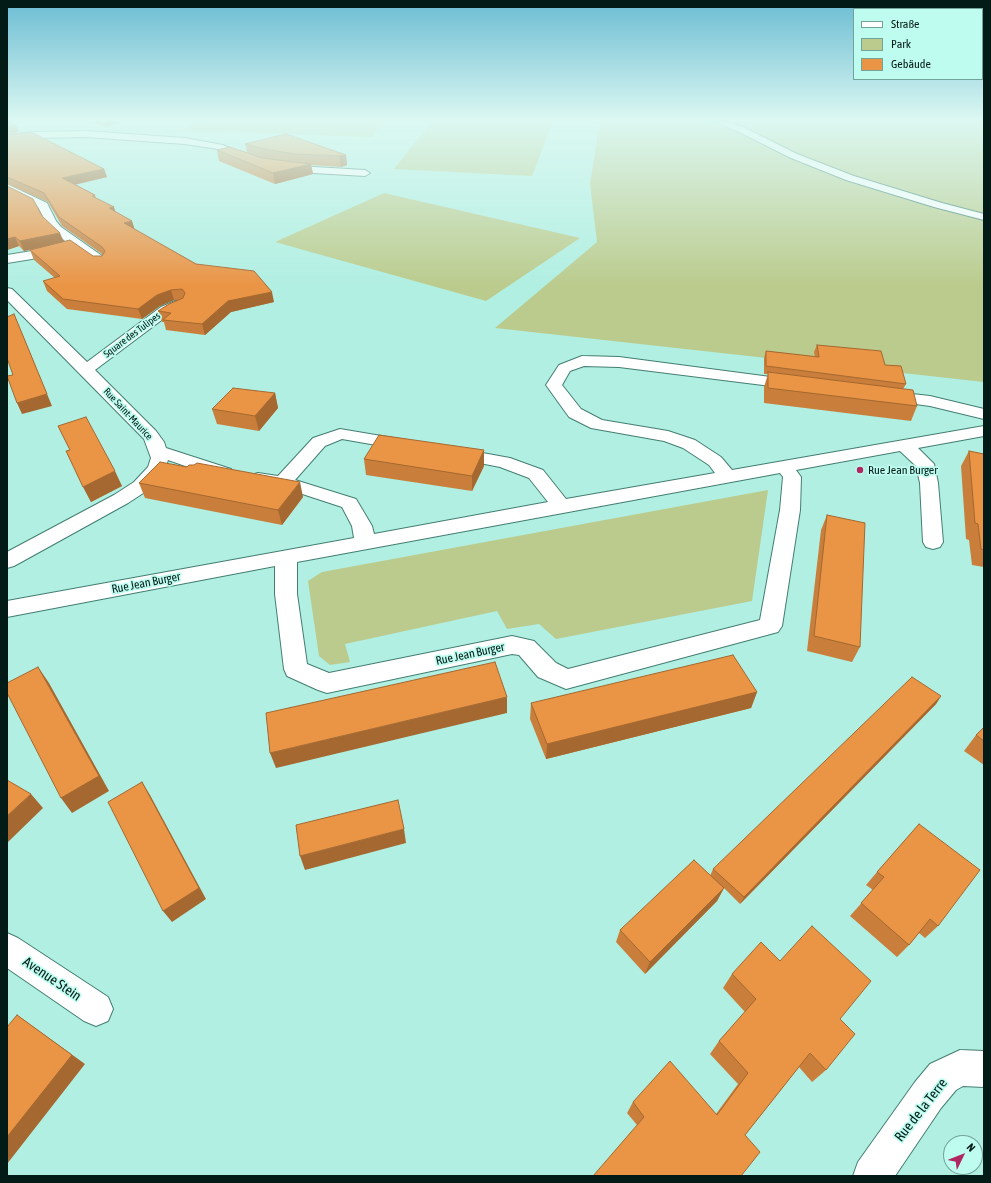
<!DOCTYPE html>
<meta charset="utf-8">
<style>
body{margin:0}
#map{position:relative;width:991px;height:1183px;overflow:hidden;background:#b1efe2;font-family:"Asap Condensed",sans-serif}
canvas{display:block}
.frame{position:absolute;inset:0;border:8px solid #031b17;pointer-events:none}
.legend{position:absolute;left:853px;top:8px;width:130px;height:72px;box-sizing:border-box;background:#befcef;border:1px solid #73a299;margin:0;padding:5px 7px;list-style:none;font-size:12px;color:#031b17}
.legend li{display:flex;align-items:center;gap:8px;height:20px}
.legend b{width:20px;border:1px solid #73a299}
.north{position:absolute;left:943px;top:1135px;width:40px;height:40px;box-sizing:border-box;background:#befcef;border:1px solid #73a299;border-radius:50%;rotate:47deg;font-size:11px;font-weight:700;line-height:16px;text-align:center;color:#031b17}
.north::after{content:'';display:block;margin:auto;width:14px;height:18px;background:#b12662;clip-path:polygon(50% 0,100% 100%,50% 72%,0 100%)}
</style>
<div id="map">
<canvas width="991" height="1183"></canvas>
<div class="frame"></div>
<ul class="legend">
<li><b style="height:5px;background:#fff"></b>Straße</li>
<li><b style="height:11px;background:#bbcb8d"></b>Park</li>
<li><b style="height:11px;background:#ea9445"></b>Gebäude</li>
</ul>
<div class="north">N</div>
</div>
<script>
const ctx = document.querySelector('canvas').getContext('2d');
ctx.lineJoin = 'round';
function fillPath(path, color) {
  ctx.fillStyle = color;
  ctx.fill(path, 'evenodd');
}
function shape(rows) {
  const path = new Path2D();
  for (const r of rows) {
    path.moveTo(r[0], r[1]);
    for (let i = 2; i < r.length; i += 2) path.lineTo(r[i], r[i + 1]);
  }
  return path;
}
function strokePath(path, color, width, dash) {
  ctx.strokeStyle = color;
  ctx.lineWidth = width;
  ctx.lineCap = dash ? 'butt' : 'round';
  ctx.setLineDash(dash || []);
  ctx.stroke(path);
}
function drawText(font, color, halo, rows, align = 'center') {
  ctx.font = font + ' "Asap Condensed",sans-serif';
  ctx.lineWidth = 3.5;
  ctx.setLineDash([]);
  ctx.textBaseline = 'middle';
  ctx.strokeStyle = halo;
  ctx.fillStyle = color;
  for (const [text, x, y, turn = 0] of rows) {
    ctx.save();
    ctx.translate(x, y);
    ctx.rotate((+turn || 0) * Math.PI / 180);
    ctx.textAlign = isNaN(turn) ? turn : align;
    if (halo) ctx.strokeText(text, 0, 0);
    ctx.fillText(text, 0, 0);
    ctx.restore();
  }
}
fillPath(shape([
 [197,121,385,121,371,137,183,130],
 [432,121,553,121,532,176,394,169],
 [600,121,984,121,984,382,495,328,597,242,590,184],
 [384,193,580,238,486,301,275,242],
 [768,490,752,601,556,639,539,624,507,629,497,611,345,644,350,662,330,665,319,656,308,581,322,572]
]), '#bbcb8d');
const street = shape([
 [713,121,724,121,743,127,797,154,854,176,942,203,984,214,984,220,934,207,846,180,791,158,737,131,713,121],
 [86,131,185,138,223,145,248,156,266,161,297,166,365,170,370,173,365,176,297,172,265,167,242,160,218,149,185,144,86,137,36,138,7,141,7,135,36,132,86,131],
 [7,184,47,203,56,221,61,227,105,258,107,261,105,264,97,264,74,248,32,259,7,263,7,255,32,251,67,243,47,224,38,207,7,191,7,184],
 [7,288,12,289,87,362,161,307,175,301,185,301,187,304,185,307,171,313,95,370,156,431,164,442,166,448,231,469,233,473,231,477,224,479,217,477,168,460,164,472,148,490,128,503,14,566,7,568,7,552,114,495,134,482,148,467,151,458,144,439,7,300,7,288],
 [582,356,619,357,801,381,803,384,801,387,795,389,619,367,584,366,570,371,562,385,581,409,602,420,668,431,695,440,721,457,732,470,984,426,984,436,918,448,934,464,938,483,943,542,940,547,933,549,926,547,923,542,920,483,916,466,900,451,796,470,801,477,800,510,782,626,778,632,566,689,538,677,519,655,512,654,327,693,318,690,287,676,284,669,275,594,275,566,7,617,7,601,354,538,352,526,342,507,281,487,251,483,249,479,251,475,258,473,278,476,313,438,340,429,405,440,411,441,414,445,411,449,405,450,342,439,325,446,295,480,356,499,372,526,374,534,548,502,529,478,500,467,449,457,446,453,449,449,455,448,510,458,543,470,566,499,715,473,709,465,683,448,664,441,591,428,569,417,546,385,559,365,582,356],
 [780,473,783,477,780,510,760,620,568,669,556,663,534,641,512,636,329,673,307,664,297,594,297,562,780,473],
 [885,391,930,396,984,409,984,419,930,406,879,399,877,396,879,393,885,391],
 [7,933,18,938,108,997,113,1009,108,1021,96,1026,84,1021,7,968,7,933],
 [960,1050,984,1051,984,1087,963,1086,956,1090,941,1108,895,1176,853,1176,858,1162,915,1082,930,1064,960,1050]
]);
strokePath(street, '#437e72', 2);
fillPath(street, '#fff');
fillPath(shape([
 [90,121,124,121,105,127],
 [7,135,104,169,107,177,75,184,95,195,96,198,115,212,134,229,196,264,274,302,231,312,205,335,166,330,164,322,162,322,158,311,179,300,174,300,160,306,142,319,67,309,47,291,43,281,55,278,34,260,30,250,54,244,24,251,19,246,7,250,7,186,42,216,64,242,93,256,102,256,102,254,62,226,48,202,7,184],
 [245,144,346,155,347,165,341,167,311,165,313,174,275,184,219,161,217,150,247,152],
 [817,345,885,365,906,384,903,389,917,406,911,421,764,403,764,387,768,374,764,374,764,358,766,351,815,357,814,352],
 [275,393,278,408,259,431,217,424,212,409],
 [58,426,122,486,91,502,66,451,70,450],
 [484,450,484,466,472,491,366,475,364,459],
 [969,451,984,454,984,567,972,565,969,540,966,539,961,466],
 [139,483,303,497,282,525,145,498],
 [827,515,860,647,852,662,807,651,821,530],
 [757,692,751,708,546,759,530,719,531,703],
 [941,696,936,704,740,904,724,888,717,901,645,974,616,942,620,930,710,876,713,869],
 [984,727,984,765,964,751,976,735],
 [919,824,938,926,925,938,919,933,909,945,897,957,850,916,873,890,866,885,877,872],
 [732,974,840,1019,826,1070,812,1082,799,1067,745,1135,637,1125,627,1113,633,1102,716,1114,738,1084,710,1054,719,1041,745,1012,723,988]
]), '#c97f3b');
fillPath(shape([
 [103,121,124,121,105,127],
 [16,125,19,132,7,134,7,126],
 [346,155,347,165,341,167,339,156],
 [311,164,313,174,275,184,273,173],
 [104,169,107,177,66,187,62,178],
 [114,207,117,216,109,208],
 [132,221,135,230,124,223],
 [60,233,64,242,24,251,20,241],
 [15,237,19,246,7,250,7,239],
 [171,290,174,300,160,306,142,319,138,309,157,295],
 [272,292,274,302,231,312,205,335,202,324,228,301],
 [14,314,52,406,22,414,17,403],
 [275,393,278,408,259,431,255,416],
 [484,450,484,466,472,491,472,476],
 [115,471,122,486,91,502,83,487],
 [300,482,303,497,282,525,278,510],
 [38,667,49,683,109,791,72,813,61,798],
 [757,692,751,708,546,759,547,744],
 [941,696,936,704,740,904,744,897],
 [507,697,507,713,276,768,270,753],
 [142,782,150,795,206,899,172,922,163,911],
 [31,794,43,808,7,843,7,816],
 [404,829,406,843,305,870,300,856],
 [724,888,717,901,645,974,650,962],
 [17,1015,85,1064,7,1164,7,1137]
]), '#a46830');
const building = shape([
 [7,121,8,121,16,125,7,126,7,121],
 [31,132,104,169,62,178,95,195,92,196,114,207,109,208,132,221,124,223,196,264,254,271,272,292,228,301,202,324,163,320,171,313,158,311,169,304,183,298,185,293,182,289,171,290,157,295,138,309,63,299,43,281,60,276,30,250,70,240,93,256,102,256,105,251,102,247,59,217,44,193,7,177,7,135,31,132],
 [286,134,346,155,339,156,295,154,264,149,245,144,286,134],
 [230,147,262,158,311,164,273,173,217,150,230,147],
 [7,186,33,199,42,216,60,233,20,241,15,237,7,239,7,186],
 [14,314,47,394,17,403,7,376,13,375,7,358,7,317,14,314],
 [817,345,881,351,885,365,901,366,906,384,766,366,766,351,819,357,817,345],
 [768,372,913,390,917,406,768,388,768,372],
 [233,388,275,393,255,416,212,409,233,388],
 [86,417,115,471,83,487,66,451,70,450,58,426,86,417],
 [379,435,484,450,472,476,364,459,379,435],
 [969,451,984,454,984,550,981,549,978,524,975,523,969,451],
 [160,462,187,467,189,465,194,465,197,463,300,482,278,510,139,483,160,462],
 [827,515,865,523,860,647,814,636,827,515],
 [733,655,757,692,547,744,531,703,733,655],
 [495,662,507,697,270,753,266,713,495,662],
 [38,667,99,776,61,798,7,693,7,683,38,667],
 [912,677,941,696,744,897,713,869,912,677],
 [984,727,984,741,976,735,984,727],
 [7,780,31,794,7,816,7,780],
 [142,782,199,888,163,911,108,802,142,782],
 [398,800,404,829,300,856,296,825,398,800],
 [919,824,980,870,938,926,930,919,909,945,861,903,884,877,877,872,919,824],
 [694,860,724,888,650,962,620,930,694,860],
 [812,926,871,981,840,1019,855,1034,826,1070,810,1053,745,1135,760,1152,741,1176,593,1176,644,1117,633,1102,670,1061,717,1115,748,1073,719,1041,756,999,732,974,761,942,780,961,812,926],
 [17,1015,72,1055,7,1137,7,1027,17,1015]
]);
fillPath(building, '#ea9445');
strokePath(building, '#a46830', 1);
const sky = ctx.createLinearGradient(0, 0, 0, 286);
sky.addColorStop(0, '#6bbcd3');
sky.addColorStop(0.42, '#dcf8f2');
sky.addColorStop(1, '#dcf8f200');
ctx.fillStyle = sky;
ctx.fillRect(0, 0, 991, 286);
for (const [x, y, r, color] of [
 [860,470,4,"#b12662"]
]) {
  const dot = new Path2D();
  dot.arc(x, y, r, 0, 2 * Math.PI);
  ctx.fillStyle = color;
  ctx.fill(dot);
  strokePath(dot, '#befcef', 1.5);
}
drawText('10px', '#031b17', '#befcef', [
 ["Square des Tulipes",132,335,-37],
 ["Rue Saint-Maurice",128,414,47]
]);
drawText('12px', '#031b17', '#befcef', [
 ["Rue Jean Burger",868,470]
], 'left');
drawText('12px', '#031b17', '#befcef', [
 ["Rue Jean Burger",146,583,-11],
 ["Rue Jean Burger",470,654,-12]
]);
drawText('14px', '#031b17', '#befcef', [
 ["Avenue Stein",52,979,34],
 ["Rue de la Terre",921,1110,-52]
]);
</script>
